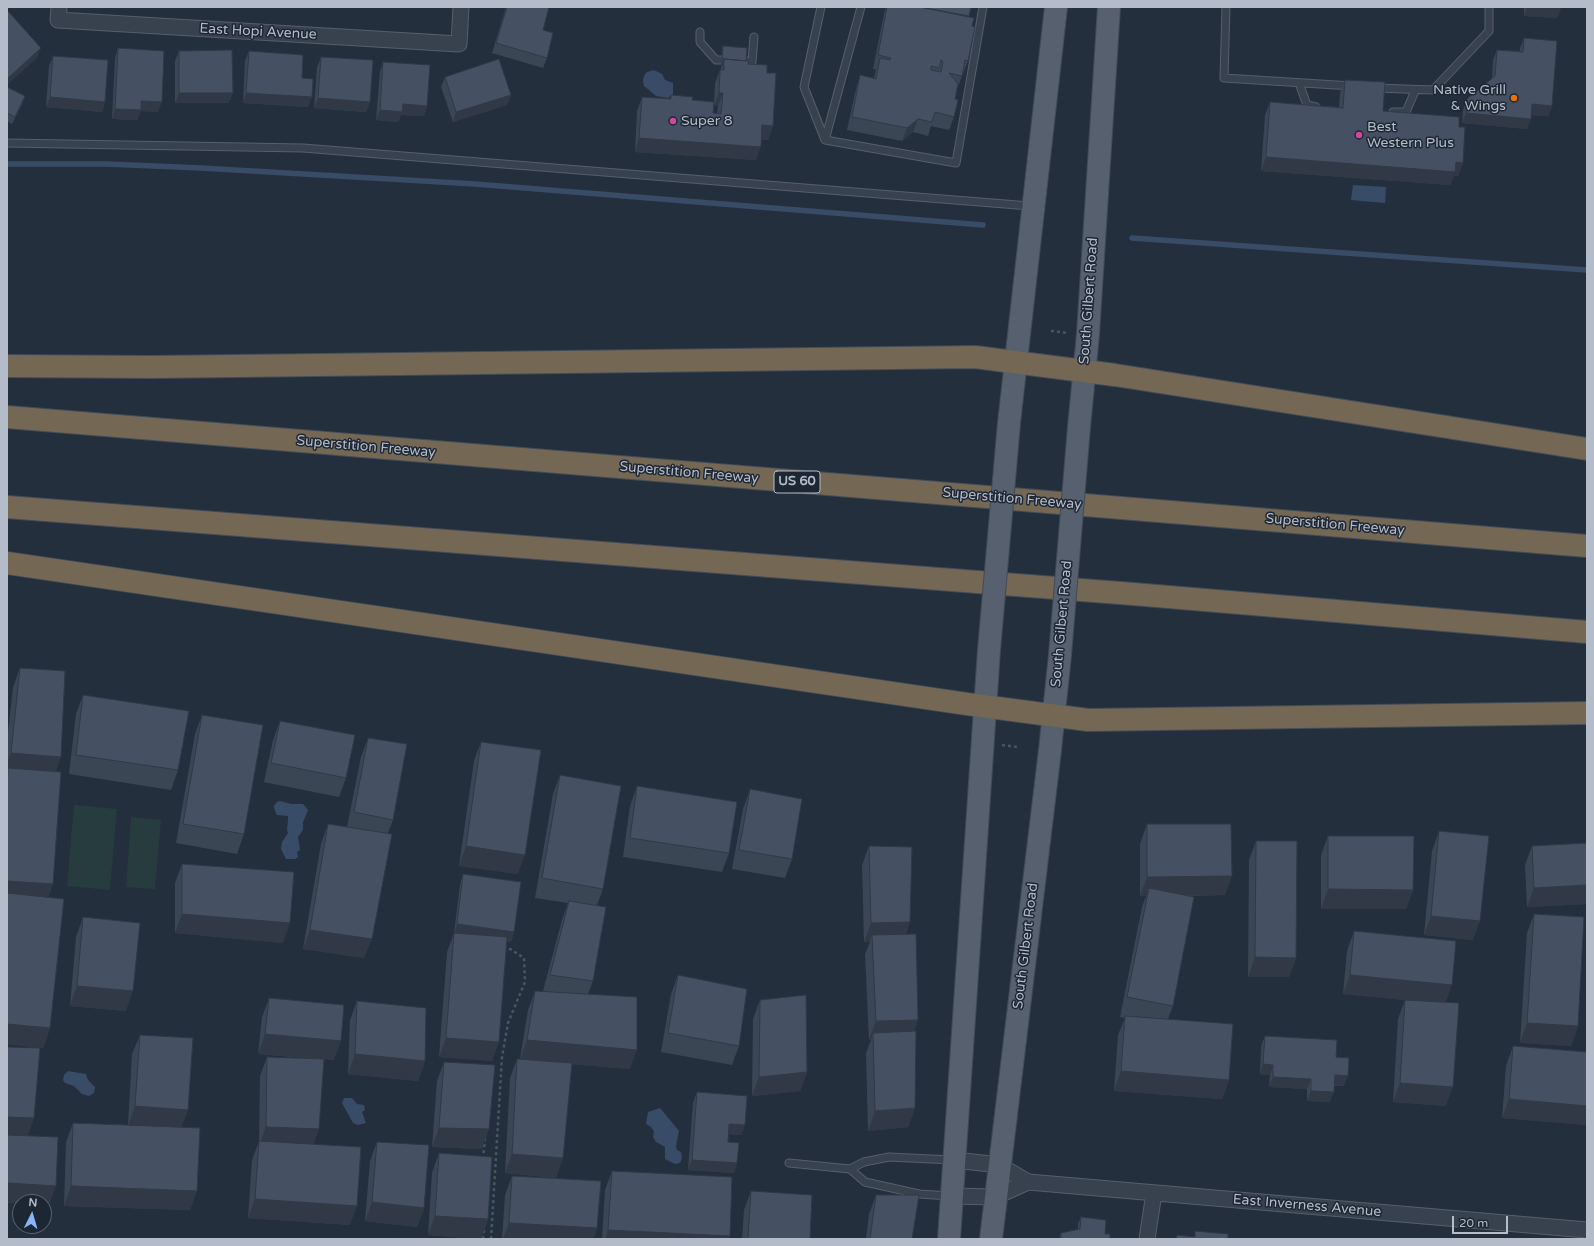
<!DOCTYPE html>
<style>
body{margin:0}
#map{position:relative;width:1594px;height:1246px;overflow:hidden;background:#242f3e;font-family:"Varela Round",sans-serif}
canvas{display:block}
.frame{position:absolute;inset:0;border:8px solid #b4bcc9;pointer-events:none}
.north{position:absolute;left:12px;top:1194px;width:40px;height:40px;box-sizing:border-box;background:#1d2633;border:1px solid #59626f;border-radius:50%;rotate:5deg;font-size:11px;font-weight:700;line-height:16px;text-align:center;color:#b4bcc9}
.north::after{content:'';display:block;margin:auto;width:14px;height:18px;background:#8ab4f8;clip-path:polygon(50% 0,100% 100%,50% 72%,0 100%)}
.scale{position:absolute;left:1452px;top:1216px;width:56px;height:18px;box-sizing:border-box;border:2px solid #b4bcc9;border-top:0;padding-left:5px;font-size:12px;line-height:14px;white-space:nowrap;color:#b4bcc9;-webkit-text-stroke:3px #1d2633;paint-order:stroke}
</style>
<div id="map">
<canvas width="1594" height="1246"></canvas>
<div class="frame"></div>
<div class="north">N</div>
<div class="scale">20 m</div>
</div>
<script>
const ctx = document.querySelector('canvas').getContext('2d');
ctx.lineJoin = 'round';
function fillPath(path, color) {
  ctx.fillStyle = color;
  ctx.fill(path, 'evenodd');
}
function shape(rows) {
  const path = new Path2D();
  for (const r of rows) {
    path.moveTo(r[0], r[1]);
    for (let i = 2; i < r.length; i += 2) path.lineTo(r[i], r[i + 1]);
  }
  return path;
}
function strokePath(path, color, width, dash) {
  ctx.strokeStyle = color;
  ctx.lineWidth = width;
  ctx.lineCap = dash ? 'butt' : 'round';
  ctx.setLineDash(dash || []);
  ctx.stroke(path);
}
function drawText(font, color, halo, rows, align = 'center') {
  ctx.font = font + ' "Varela Round",sans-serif';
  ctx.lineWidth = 3;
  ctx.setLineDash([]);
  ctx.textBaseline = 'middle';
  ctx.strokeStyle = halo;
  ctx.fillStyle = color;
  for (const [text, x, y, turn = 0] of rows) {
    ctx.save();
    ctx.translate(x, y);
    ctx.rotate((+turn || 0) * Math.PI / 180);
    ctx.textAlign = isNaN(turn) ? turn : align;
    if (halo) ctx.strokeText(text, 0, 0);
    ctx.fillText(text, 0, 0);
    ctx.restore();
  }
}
fillPath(shape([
 [74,805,117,809,110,890,67,886],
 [131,817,161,820,155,889,126,887]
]), '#263c3f');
fillPath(shape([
 [654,70,662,74,665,80,673,83,673,94,668,98,656,96,644,86,643,81,644,76,647,72],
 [1353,185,1386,187,1385,203,1351,200],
 [280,801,291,804,303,804,308,810,303,822,303,830,298,837,300,850,297,852,298,857,295,859,286,859,281,849,282,842,288,833,287,830,288,820,288,816,277,815,275,811,274,806,277,802],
 [68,1071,86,1074,88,1080,95,1087,94,1093,89,1096,82,1094,74,1086,65,1083,63,1080,64,1075],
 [344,1098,352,1098,357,1104,364,1105,365,1110,362,1112,366,1123,358,1125,353,1123,342,1103],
 [660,1108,679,1131,676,1146,677,1150,681,1152,682,1158,680,1163,675,1164,665,1159,665,1147,656,1142,653,1137,654,1131,650,1126,646,1124,648,1112]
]), '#394c67');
strokePath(shape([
 [7,164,106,164,201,168,475,184,983,225],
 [1132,238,1587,270]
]), '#394c67', 5.5);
const service = shape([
 [821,7,804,87,825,140,956,163,983,7],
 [1226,7,1224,78,1352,86],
 [700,32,700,42,716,60,722,60],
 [745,61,752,62,754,37],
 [1299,83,1307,105,1316,107],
 [1376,88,1433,90,1489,31,1489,7],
 [1393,112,1406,112,1415,91],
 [825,140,861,7],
 [7,143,303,148,1030,206],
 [789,1163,850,1169,864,1162,889,1157,952,1160],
 [850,1169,865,1182,919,1194,950,1196]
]);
const minor = shape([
 [59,7,58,20,459,44,461,7],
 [955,1160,999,1165,1028,1182,1587,1230],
 [953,1196,995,1197,1028,1182],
 [1147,1239,1154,1193]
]);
const primary = shape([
 [1009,423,1056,7],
 [1079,427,1088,334,1109,7],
 [949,1239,989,650],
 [991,1239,1050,750,1060,655]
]);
const motorway = shape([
 [7,366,152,367,975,357,1115,375,1587,449],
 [7,417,1587,546],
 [7,507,1133,594,1587,632],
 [7,563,967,704,1088,720,1587,713]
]);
strokePath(service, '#565f6c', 9);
strokePath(minor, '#565f6c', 17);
strokePath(primary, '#414a57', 24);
strokePath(motorway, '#434c59', 24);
strokePath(shape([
 [1051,331,1068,333],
 [1002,745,1017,747],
 [483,1159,485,1138],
 [483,1239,484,1230],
 [491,1239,502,1057,508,1023,525,982,524,958,504,945]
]), '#44595c', 2.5, [3, 3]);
strokePath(service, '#38414e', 7);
strokePath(minor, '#38414e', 15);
strokePath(primary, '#56606e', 22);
strokePath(motorway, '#746855', 22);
const primaryBridge = shape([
 [989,650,1009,423],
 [1060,655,1079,427]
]);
strokePath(primaryBridge, '#414a57', 24, []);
strokePath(primaryBridge, '#56606e', 22);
fillPath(shape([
 [506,7,549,7,543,30,547,58,543,68,492,53],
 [886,7,971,7,969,16,972,26,968,61,957,89,955,99,954,117,949,130,931,126,928,136,913,132,902,141,847,130,856,89,860,75,874,78,876,69,873,69,884,14],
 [1524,7,1561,7,1557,18,1524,16],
 [1524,38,1552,106,1548,116,1531,115,1527,129,1462,123,1463,110,1467,99,1492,79,1493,60,1497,50,1520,51,1520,48],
 [723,46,746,61,748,64,767,73,773,126,768,140,761,139,756,160,635,152,637,111,642,97,670,99,671,95,692,100,713,113,717,114,718,106,714,106,715,83,720,70,721,69,722,50],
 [118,48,158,112,141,111,137,120,112,119,115,58],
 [179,51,229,103,175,103,175,61],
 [249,51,308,107,243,103,245,61],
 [53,56,105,102,102,112,46,107,49,66],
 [321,57,370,102,366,112,314,108,317,67],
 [383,62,427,106,424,116,401,115,398,122,376,120,380,72],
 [445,77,511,95,507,105,453,122,441,87],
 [1345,80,1383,111,1459,127,1463,163,1458,176,1454,176,1450,185,1261,171,1265,115,1270,102,1339,107,1340,93],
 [7,87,23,103,12,124,7,121],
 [20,668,55,772,53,884,48,897,50,1028,43,1048,7,1044,7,742,13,687],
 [83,695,178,770,171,790,69,774,76,714],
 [202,715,244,834,237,854,176,843,195,734],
 [280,721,346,778,339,797,264,782,273,740],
 [368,738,393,820,388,833,364,958,303,949,321,844,328,824,347,827,361,757],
 [481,742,518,874,459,866,474,761],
 [560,775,603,889,597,905,593,981,588,994,630,1069,571,1064,563,1158,556,1178,505,1173,510,1078,517,1059,520,1059,528,1010,535,991,543,991,562,920,568,903,535,898,553,794],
 [637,786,729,853,722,872,623,857,630,806],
 [750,789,792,859,785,878,732,869,743,809],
 [1147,824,1225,895,1189,896,1173,1006,1168,1019,1229,1080,1222,1099,1114,1091,1118,1035,1125,1018,1120,1017,1142,907,1146,896,1140,896,1140,844],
 [1439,831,1473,940,1424,935,1432,851],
 [1328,836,1413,890,1406,909,1321,909,1321,855],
 [1256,841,1296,958,1289,977,1248,977,1249,860],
 [1587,843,1587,904,1527,907,1525,865,1532,846],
 [869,846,910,922,906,934,918,1020,914,1031,915,1108,908,1127,868,1131,866,1053,871,1040,869,1040,865,954,870,942,864,942,862,865],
 [182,864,283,943,175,933,175,883],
 [463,874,514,932,511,942,507,941,492,1061,439,1057,447,952,454,933,460,884],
 [1534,914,1578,1026,1571,1046,1520,1043,1527,933],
 [83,917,126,1011,70,1006,76,937],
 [1354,931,1445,1002,1446,1106,1393,1102,1398,1019,1405,1000,1343,994,1347,951],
 [678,975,739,1046,732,1065,661,1052,671,994],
 [269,998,334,1060,324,1059,314,1144,350,1225,248,1218,252,1160,259,1141,260,1076,267,1057,317,1059,258,1054,262,1017],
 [760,1000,807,1072,800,1091,752,1096,753,1019],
 [357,1001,425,1061,418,1081,348,1074,350,1020],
 [140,1035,182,1127,197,1191,190,1210,64,1206,66,1142,73,1123,128,1125,132,1054],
 [1265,1036,1336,1057,1344,1086,1334,1086,1330,1102,1307,1101,1307,1089,1269,1087,1270,1075,1260,1074,1261,1046],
 [1513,1046,1587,1052,1587,1125,1502,1118,1506,1066],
 [444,1062,482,1149,432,1147,437,1081],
 [697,1092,745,1125,741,1135,728,1134,728,1142,737,1163,734,1173,688,1170,693,1103],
 [377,1142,424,1208,417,1227,365,1221,370,1161],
 [439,1153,488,1219,481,1239,428,1235,432,1173],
 [612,1171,729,1239,602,1239,605,1190],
 [512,1176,597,1228,593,1239,502,1239,505,1195],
 [751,1191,810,1239,742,1239,744,1210],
 [876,1195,912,1239,866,1239,869,1214],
 [1081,1217,1105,1234,1110,1239,1059,1239,1061,1233,1078,1229,1078,1224]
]), '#3b4654');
fillPath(shape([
 [1527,7,1543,7,1561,8,1557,18,1524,16],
 [41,48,37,58,7,85,7,79],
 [179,93,233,93,229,103,175,103],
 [246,93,312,97,308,107,243,103],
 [719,93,723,93,718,106,714,106],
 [511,95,507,105,453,122,456,112],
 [25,96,23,103,12,124,15,117],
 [50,97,105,102,102,112,46,107],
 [318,98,370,102,366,112,314,108],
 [141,101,162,102,158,112,141,111,137,120,112,119,115,109],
 [403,104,427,106,424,116,401,115,398,122,376,120,380,110],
 [1532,104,1552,106,1548,116,1528,115],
 [1466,113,1531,119,1527,129,1462,123],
 [918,119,913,132,902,141,907,128],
 [762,125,773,126,768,140,758,139],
 [639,138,761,147,756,160,635,152],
 [1266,157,1456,162,1463,163,1458,176,1454,176,1450,185,1261,171],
 [11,753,61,757,54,777,8,768,7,772,7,763],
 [466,846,525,855,518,874,459,866],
 [1232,876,1225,895,1147,896,1149,888,1146,896,1140,896,1147,877],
 [7,881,53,884,46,904,7,901],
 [1587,885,1587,904,1527,907,1534,888],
 [1328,889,1413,890,1406,909,1321,909],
 [182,914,290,923,283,943,175,933],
 [1431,916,1480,921,1473,940,1424,935],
 [910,922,903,941,872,935,870,942,864,942,871,923],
 [457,924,514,932,511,942,454,934],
 [310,930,372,939,364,958,303,949],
 [1255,957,1296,958,1289,977,1248,977],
 [1350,975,1452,985,1445,1004,1343,994],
 [77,986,133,991,126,1011,70,1006],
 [918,1020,911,1039,873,1033,871,1040,869,1040,876,1021],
 [1527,1023,1578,1026,1571,1046,1520,1043],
 [7,1024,50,1028,43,1048,7,1044],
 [265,1034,341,1041,334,1060,258,1054],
 [446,1038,499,1042,492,1061,439,1057],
 [527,1040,637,1050,630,1069,520,1060],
 [355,1054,425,1061,418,1081,348,1074],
 [1263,1064,1273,1065,1270,1075,1260,1074],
 [1121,1071,1229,1080,1222,1099,1114,1091],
 [807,1072,800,1091,752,1096,759,1077],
 [1335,1075,1348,1076,1344,1086,1331,1085],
 [1273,1077,1311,1079,1307,1089,1269,1087],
 [1400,1083,1453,1087,1446,1106,1393,1102],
 [1311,1091,1334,1092,1330,1102,1307,1101],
 [1509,1099,1587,1106,1587,1125,1502,1118],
 [135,1106,188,1110,181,1129,128,1126],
 [915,1108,908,1127,868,1131,875,1111],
 [7,1117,34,1118,27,1138,7,1136],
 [729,1124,745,1125,741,1135,726,1134],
 [266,1127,319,1129,312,1149,259,1146],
 [439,1128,489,1129,482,1149,432,1147],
 [512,1154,563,1158,556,1178,505,1173],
 [692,1160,737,1163,734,1173,688,1170],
 [7,1183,56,1186,49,1205,44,1205,44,1202,20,1202,20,1203,7,1203],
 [71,1186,197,1191,190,1210,64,1206],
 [255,1199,357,1206,350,1225,248,1218],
 [372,1202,424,1208,417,1227,365,1221],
 [435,1216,488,1219,481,1239,428,1235],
 [509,1223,597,1228,593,1239,503,1239],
 [608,1230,730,1236,729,1239,605,1239]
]), '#303945');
const building = shape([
 [507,7,549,7,543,30,553,33,547,58,496,43,507,7],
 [887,7,920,7,974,18,972,26,975,27,968,61,965,60,962,76,949,73,958,84,955,99,958,100,954,117,935,112,932,122,918,119,907,128,852,117,860,75,876,79,880,58,890,60,891,58,878,55,887,7],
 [941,60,943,62,941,72,931,70,931,66,939,68,941,60],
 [920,7,971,7,969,16,920,7],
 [1543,7,1561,7,1561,8,1543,7],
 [7,10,41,48,7,79,7,10],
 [1524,38,1557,41,1552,106,1532,104,1531,119,1466,113,1467,99,1495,76,1497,50,1523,52,1524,38],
 [723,46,747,48,746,61,724,59,722,66,723,46],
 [118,48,164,51,162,102,141,101,141,110,115,109,118,48],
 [232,50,233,93,179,93,179,51,232,50],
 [249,51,303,55,302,78,313,79,312,97,246,93,249,51],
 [53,56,108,60,105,102,50,97,53,56],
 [321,57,373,60,370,102,318,98,321,57],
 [499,59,511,95,456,112,445,77,499,59],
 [724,59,749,61,748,64,767,65,767,73,776,73,773,126,762,125,761,147,639,138,642,97,671,99,671,95,693,97,692,100,714,102,713,113,721,114,723,93,719,93,720,70,724,70,724,59],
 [383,62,430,65,427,106,403,104,402,112,380,110,383,62],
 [1345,80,1385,82,1383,111,1459,117,1459,127,1465,127,1463,163,1456,162,1455,172,1266,157,1270,102,1343,108,1345,80],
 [7,87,25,96,15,117,7,113,7,87],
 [20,668,65,671,61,757,11,753,20,668],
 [83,695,189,711,178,770,76,755,83,695],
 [202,715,263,725,244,834,183,824,202,715],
 [280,721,355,735,346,778,271,763,280,721],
 [368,738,407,744,393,820,354,812,368,738],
 [481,742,541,750,525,855,466,846,481,742],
 [8,768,61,772,53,884,7,881,7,787,8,768],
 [560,775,621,786,603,889,542,878,560,775],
 [637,786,737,802,729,853,630,838,637,786],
 [750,789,802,799,792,859,739,850,750,789],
 [328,824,392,834,372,939,310,930,328,824],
 [1147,824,1231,824,1232,876,1147,877,1147,824],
 [1439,831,1489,836,1480,921,1431,916,1439,831],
 [1328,836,1414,836,1413,890,1328,889,1328,836],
 [1256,841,1297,841,1296,958,1255,957,1256,841],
 [1587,843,1587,885,1534,888,1532,846,1587,843],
 [869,846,912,847,910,922,871,923,869,846],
 [182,864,294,872,290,923,182,914,182,864],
 [463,874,521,882,514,932,457,924,463,874],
 [1149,888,1194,897,1173,1006,1127,997,1149,888],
 [7,893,64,899,50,1028,7,1024,7,893],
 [569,901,606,907,593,981,550,975,569,901],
 [1534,914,1584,917,1578,1026,1527,1023,1534,914],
 [83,917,140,923,133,991,77,986,83,917],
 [1354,931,1456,941,1452,985,1350,975,1354,931],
 [454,933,507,937,499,1042,446,1038,454,933],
 [916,934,918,1020,876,1021,872,935,916,934],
 [678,975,747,989,739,1046,668,1033,678,975],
 [535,991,637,997,637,1050,527,1040,535,991],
 [806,995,807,1072,759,1077,760,1000,806,995],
 [269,998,344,1005,341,1041,265,1034,269,998],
 [1405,1000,1459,1003,1453,1087,1400,1083,1405,1000],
 [357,1001,426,1008,425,1061,355,1054,357,1001],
 [1125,1016,1233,1024,1229,1080,1121,1071,1125,1016],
 [916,1031,915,1108,875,1111,873,1033,916,1031],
 [140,1035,193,1038,188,1110,135,1106,140,1035],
 [1265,1036,1337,1040,1336,1057,1349,1058,1348,1076,1335,1075,1334,1092,1311,1091,1311,1079,1273,1077,1273,1065,1263,1064,1265,1036],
 [1513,1046,1587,1052,1587,1106,1509,1099,1513,1046],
 [7,1047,40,1048,34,1118,7,1117,7,1047],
 [267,1057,324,1059,319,1129,266,1127,267,1057],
 [517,1059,572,1063,563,1158,512,1154,517,1059],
 [444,1062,495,1065,489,1129,439,1128,444,1062],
 [697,1092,747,1096,745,1125,729,1124,728,1142,739,1143,737,1163,692,1160,697,1092],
 [73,1123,200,1128,197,1191,71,1186,73,1123],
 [7,1135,58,1137,56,1186,7,1183,7,1135],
 [259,1141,361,1147,357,1206,255,1199,259,1141],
 [377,1142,429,1145,424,1208,372,1202,377,1142],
 [439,1153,492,1157,488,1219,435,1216,439,1153],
 [612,1171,732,1177,730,1236,608,1230,612,1171],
 [512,1176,601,1181,597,1228,509,1223,512,1176],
 [751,1191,812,1195,810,1239,748,1239,751,1191],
 [876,1195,919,1195,912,1239,870,1239,876,1195],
 [1081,1217,1106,1220,1105,1234,1110,1234,1110,1239,1061,1239,1061,1233,1080,1229,1081,1217],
 [1195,1231,1228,1234,1228,1239,1176,1239,1177,1235,1195,1237,1195,1231]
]);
fillPath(building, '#455162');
strokePath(building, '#303945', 1);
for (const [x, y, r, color] of [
 [1514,98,4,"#e8710a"],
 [673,121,4,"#d1479c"],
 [1359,135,4,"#d1479c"]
]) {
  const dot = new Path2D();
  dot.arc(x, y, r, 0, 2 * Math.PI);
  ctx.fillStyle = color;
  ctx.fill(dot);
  strokePath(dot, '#1d2633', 1.5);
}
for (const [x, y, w] of [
 [797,482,46]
]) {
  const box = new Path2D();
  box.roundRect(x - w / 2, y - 11, w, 22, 3);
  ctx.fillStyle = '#1d2633';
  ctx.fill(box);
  strokePath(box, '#b4bcc9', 1);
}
drawText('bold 13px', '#b4bcc9', null, [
 ["US 60",797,482]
]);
drawText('14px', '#b4bcc9', '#1d2633', [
 ["East Hopi Avenue",258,32,3],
 ["South Gilbert Road",1089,301,-86],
 ["Superstition Freeway",366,447,5],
 ["Superstition Freeway",689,473,5],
 ["Superstition Freeway",1012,499,5],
 ["Superstition Freeway",1335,525,5],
 ["South Gilbert Road",1062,624,-85],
 ["South Gilbert Road",1026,946,-83],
 ["East Inverness Avenue",1307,1206,5]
]);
drawText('14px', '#b4bcc9', '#1d2633', [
 ["Native Grill",1506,90,"right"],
 ["& Wings",1506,106,"right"],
 ["Super 8",681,121],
 ["Best",1367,127],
 ["Western Plus",1367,143]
], 'left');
</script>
